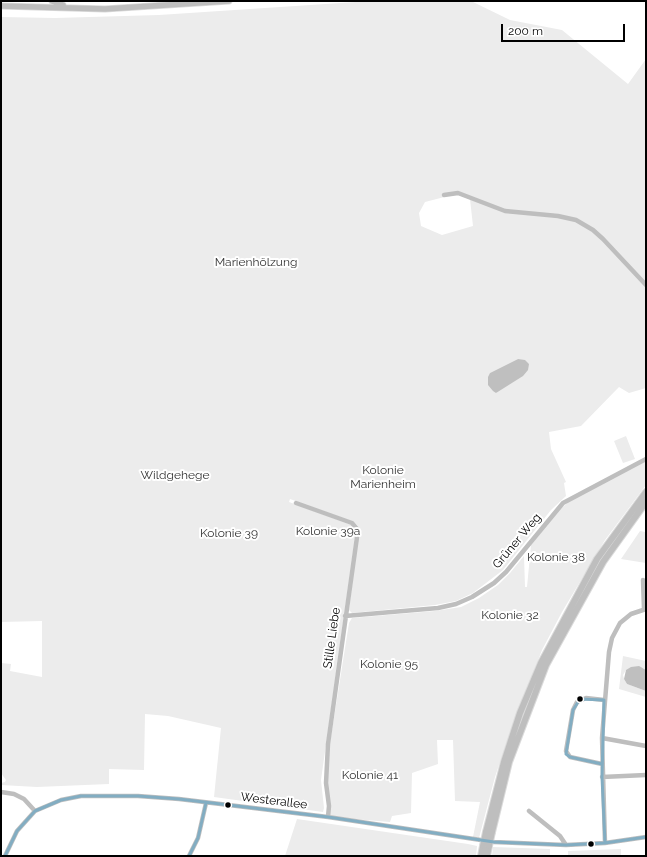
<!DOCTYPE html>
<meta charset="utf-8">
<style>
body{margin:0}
#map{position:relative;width:647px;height:857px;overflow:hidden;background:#fff;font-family:Raleway,sans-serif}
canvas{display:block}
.frame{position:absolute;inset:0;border:2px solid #000;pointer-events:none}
.scale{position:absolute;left:501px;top:24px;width:124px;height:18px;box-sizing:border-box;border:2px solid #000;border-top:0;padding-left:5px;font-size:12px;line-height:14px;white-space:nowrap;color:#000;-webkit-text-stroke:3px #fff;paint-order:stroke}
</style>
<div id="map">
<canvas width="647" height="857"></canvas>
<div class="frame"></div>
<div class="scale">200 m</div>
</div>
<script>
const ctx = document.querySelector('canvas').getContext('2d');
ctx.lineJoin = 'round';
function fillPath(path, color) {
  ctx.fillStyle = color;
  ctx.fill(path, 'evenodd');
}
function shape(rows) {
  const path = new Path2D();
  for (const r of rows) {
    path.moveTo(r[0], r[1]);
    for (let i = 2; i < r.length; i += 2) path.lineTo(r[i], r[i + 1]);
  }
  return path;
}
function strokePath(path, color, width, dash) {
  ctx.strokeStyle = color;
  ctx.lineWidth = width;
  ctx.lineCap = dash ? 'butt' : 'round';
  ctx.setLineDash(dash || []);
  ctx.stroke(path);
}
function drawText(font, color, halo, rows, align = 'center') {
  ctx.font = font + ' Raleway,sans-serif';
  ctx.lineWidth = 4;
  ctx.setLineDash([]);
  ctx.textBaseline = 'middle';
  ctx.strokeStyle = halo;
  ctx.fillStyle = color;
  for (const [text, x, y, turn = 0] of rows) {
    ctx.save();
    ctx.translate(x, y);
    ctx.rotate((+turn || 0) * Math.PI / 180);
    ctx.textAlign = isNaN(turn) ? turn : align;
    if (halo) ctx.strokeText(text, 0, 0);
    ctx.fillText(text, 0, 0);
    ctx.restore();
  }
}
fillPath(shape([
 [371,1,471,1,510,20,562,30,628,84,646,59,646,388,629,393,619,387,581,426,549,432,551,449,566,482,564,483,566,496,551,510,503,570,473,593,456,601,435,605,352,613,349,610,359,530,358,526,354,522,290,499,289,502,352,525,356,530,321,780,324,808,323,812,214,797,221,728,168,716,145,714,144,770,109,769,109,784,37,787,1,785,1,783,5,782,6,780,1,773,1,663,11,664,10,671,42,677,42,621,1,622,1,17,55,18,159,15],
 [456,194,470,199,473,226,442,235,421,226,419,213,425,202],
 [518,359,529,364,496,393,490,373],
 [626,436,635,459,623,463,614,441],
 [646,461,646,485,605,540,562,612,542,650,510,732,495,777,479,838,473,837,480,802,455,801,453,740,437,740,438,764,412,773,411,813,392,816,390,822,329,817,327,783,330,743,349,623,352,618,435,611,461,607,479,598,498,585,510,573,524,556,525,587,527,587,531,545,559,510,571,500],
 [640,531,645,532,646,563,621,559],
 [623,656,646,661,646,670,643,668,626,670,623,675,624,679,627,684,646,691,646,697,619,689],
 [297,819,468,844,477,846,476,856,285,856],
 [493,847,550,849,550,856,492,856],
 [621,849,621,856,568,856,568,851]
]), '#ececec');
fillPath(shape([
 [518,359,525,360,529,364,528,370,523,376,496,393,493,391,488,385,488,377,490,373],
 [639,666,646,670,646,691,627,684,624,679,626,670,631,667]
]), '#bfbfbf');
const major = shape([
 [52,1,63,5],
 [1,6,105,9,229,1]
]);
const highway = shape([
 [486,832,504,762,520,713,541,663,597,559,646,492],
 [492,832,509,762,546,665,603,562,646,502],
 [481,856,483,846],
 [487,856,489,846]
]);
strokePath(major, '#dbdbdb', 7);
strokePath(highway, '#dbdbdb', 8);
strokePath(shape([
 [444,195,458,193,505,211,558,216,576,220,593,230,603,239,646,285],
 [296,503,352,523,358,530,328,744,326,783,329,806,328,817],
 [643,580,644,609],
 [345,616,438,608,456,604,472,597,494,583,506,572,563,503,646,459],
 [602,738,646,746],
 [602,764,570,757,566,751,573,710,577,702,586,698,604,700],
 [602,777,646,775],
 [1,792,14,794,24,799,35,811],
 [529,811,560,836,566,845],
 [605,843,602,738,609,652,612,638,620,623,631,614,646,609],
 [5,856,17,831,35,811,61,800,81,796,138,796,179,799,328,817,494,842,566,845,605,843,646,837],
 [189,856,198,838,206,803]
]), '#bebebe', 4.5);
strokePath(major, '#bebebe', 5.5);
strokePath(highway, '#bebebe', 6);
const highwayBridge = shape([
 [483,846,486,832],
 [489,846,492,832]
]);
strokePath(highwayBridge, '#dbdbdb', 8, []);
strokePath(highwayBridge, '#bebebe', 6);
strokePath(shape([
 [602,764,570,757,566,754,573,710,580,699,604,700,602,777,605,843],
 [5,856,17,831,35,811,61,800,81,796,138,796,179,799,328,817,494,842,566,845,605,843,646,837],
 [189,856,198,838,206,803]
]), '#82adc2', 3);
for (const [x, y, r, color] of [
 [580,699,3.5,"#000"],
 [228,805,3.5,"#000"],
 [591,844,3.5,"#000"]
]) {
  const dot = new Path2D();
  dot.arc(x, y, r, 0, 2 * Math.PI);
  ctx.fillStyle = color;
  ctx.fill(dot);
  strokePath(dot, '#fff', 1.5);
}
drawText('12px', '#333', '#fff', [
 ["Marienhölzung",256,262],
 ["Kolonie",383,470],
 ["Marienheim",383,484],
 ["Wildgehege",175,475],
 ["Kolonie 39a",328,531],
 ["Kolonie 39",229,533],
 ["Kolonie 38",556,557],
 ["Kolonie 32",510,615],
 ["Kolonie 95",389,664],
 ["Kolonie 41",370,775]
]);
drawText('12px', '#000', '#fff', [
 ["Grüner Weg",517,541,-50],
 ["Stille Liebe",332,638,-82],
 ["Westerallee",274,801,7]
]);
</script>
